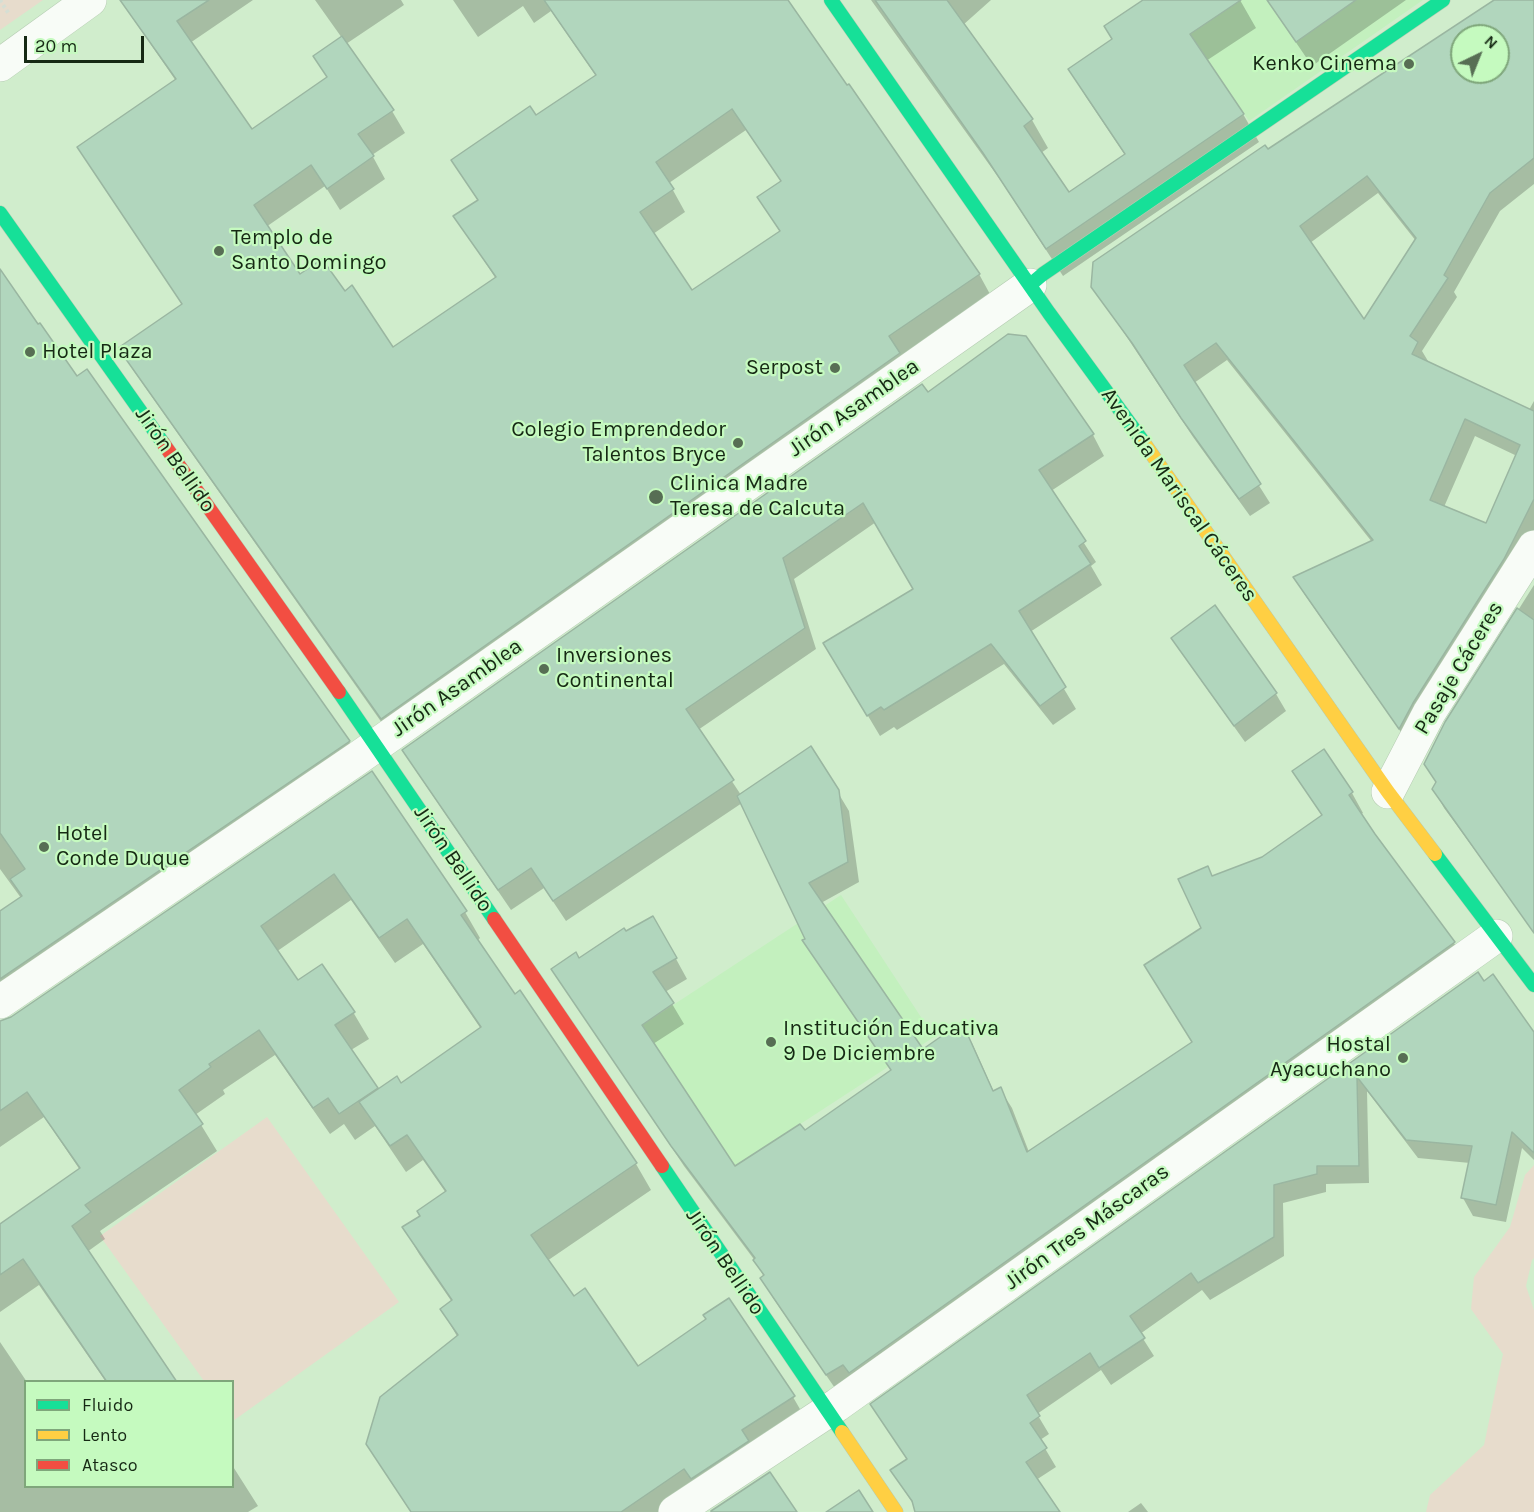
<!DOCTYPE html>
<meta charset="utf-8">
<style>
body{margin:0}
#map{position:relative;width:1534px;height:1512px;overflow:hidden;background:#d0edcc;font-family:Karla,sans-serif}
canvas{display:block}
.legend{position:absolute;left:24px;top:1380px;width:210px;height:108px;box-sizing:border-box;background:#c5fabf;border:2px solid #7fa67b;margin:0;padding:8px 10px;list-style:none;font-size:18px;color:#162914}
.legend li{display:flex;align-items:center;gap:12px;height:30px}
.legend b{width:30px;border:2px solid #7fa67b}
.north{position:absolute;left:1450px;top:24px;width:60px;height:60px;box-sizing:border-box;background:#c5fabf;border:2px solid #7fa67b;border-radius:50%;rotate:43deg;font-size:16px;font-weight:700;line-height:24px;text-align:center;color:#162914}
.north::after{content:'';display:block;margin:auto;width:21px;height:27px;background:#576e54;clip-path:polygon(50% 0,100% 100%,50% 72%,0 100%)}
.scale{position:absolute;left:24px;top:36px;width:120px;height:27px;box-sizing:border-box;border:3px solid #162914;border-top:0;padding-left:8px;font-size:18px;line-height:21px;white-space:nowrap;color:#162914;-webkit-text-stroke:4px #c5fabf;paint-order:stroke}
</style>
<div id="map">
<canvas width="1534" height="1512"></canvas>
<ul class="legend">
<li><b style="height:8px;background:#16e098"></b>Fluido</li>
<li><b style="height:8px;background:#ffcf43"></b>Lento</li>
<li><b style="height:8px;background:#f24e42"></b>Atasco</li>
</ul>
<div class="north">N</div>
<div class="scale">20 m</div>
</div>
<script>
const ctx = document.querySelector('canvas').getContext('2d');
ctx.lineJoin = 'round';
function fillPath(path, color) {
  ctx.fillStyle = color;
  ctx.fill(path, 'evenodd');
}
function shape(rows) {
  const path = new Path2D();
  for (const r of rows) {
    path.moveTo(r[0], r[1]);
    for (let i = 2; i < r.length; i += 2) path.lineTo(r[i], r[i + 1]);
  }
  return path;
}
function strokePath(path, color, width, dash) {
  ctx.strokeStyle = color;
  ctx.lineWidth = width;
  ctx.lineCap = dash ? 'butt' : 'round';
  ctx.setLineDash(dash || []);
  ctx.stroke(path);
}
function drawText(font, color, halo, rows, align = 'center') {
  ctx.font = font + ' Karla,sans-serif';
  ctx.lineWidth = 4.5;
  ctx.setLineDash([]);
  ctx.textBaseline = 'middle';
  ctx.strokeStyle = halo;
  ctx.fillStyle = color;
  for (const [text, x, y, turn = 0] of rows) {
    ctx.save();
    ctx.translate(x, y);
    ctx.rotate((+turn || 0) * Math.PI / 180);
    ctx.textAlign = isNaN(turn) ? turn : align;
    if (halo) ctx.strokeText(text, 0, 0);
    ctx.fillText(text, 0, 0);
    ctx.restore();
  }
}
fillPath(shape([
 [1166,0,1423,0,1249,121],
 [841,895,934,1037,702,1188,609,1047]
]), '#c3f0be');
fillPath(shape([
 [0,0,43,0,0,30],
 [267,1117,399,1302,233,1421,232,1382,204,1381,100,1236],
 [1534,1165,1534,1258,1532,1260,1526,1286,1534,1310,1534,1512,1426,1512,1430,1495,1484,1445,1503,1354,1471,1309,1474,1277,1510,1227,1525,1175]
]), '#e7dccc');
fillPath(shape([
 [120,0,253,0,190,43,251,131,328,78,315,56,342,38,315,0,401,0,404,5,346,44,392,111,405,133,372,155,385,179,340,210,325,186,266,227,299,276,344,293,393,349,496,279,455,216,478,201,453,160,536,117,596,76,551,11,534,23,523,6,478,37,453,0,785,0,979,274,991,296,394,740,133,370,120,348,183,305,79,148,176,81],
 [746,130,782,182,759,198,780,232,692,292,653,234,685,212,669,183],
 [871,0,991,0,963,25,1032,120,1048,148,1041,153,1068,195,1125,155,1086,97,1070,69,1113,40,1146,0,1240,0,1256,28,1206,61,1243,114,1259,142,1063,276,1001,181],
 [1267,0,1406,0,1312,66],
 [1497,0,1534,0,1534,184,1500,211,1454,292,1457,297,1422,351,1428,361,1427,363,1529,410,1534,401,1534,549,1410,745,1305,595,1295,577,1372,542,1227,360,1194,383,1270,503,1250,516,1193,437,1093,286,1267,151],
 [1462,36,1498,36,1498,72,1462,72],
 [1378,193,1416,241,1364,321,1310,243],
 [1475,436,1517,456,1486,525,1444,507],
 [0,272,77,378,349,741,364,768,0,1018,0,913,21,898,0,869],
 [1025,337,1093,435,1104,456,1051,491,1096,562,1091,566,1102,585,1030,632,1076,709,1053,725,1004,664,897,730,894,727,880,736,837,664,915,590,876,522,794,579,816,649,698,730,741,795,837,791,849,811,859,882,821,903,923,1051,961,1024,972,1043,994,1092,1000,1089,1012,1108,1029,1152,1194,1043,1203,928,1212,877,1262,858,1323,817,1294,772,1323,751,1352,793,1363,813,1360,815,1374,835,1454,943,1465,963,839,1394,773,1298,762,1278,764,1277,756,1262,684,1166,553,970,579,961,626,933,664,937,687,979,665,992,684,1024,653,1044,735,1168,804,1132,892,1072,816,960,804,941,807,939,742,803,566,921,544,888,511,910,416,771,404,750,927,394],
 [1534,585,1534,931,1444,808,1434,789,1437,784,1447,723],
 [1215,608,1276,694,1286,711,1245,742,1183,655,1173,638],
 [371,773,465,912,480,938,477,941,636,1164,651,1190,547,1261,573,1298,638,1368,793,1397,808,1423,696,1512,411,1512,368,1444,458,1338,442,1310,452,1302,419,1254,404,1228,422,1216,446,1193,423,1160,406,1172,375,1126,355,1140,344,1124,330,1134,275,1055,223,1090,225,1094,195,1115,217,1151,100,1231,105,1239,87,1252,176,1382,106,1382,39,1285,0,1312,0,1225,80,1170,44,1117,0,1147,0,1022,11,1019],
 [351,900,395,963,423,944,481,1029,401,1085,378,1091,351,1050,369,1039,353,1012,297,982,276,952],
 [1477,974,1534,1034,1534,1160,1522,1148,1506,1222,1473,1216,1463,1198,1470,1163,1418,1158,1367,1091,1369,1183,1326,1184,1326,1192,1283,1203,1284,1256,1210,1300,1202,1290,1140,1334,1154,1356,1111,1385,1101,1370,1037,1414,1049,1434,1040,1440,1056,1467,1036,1480,1058,1512,916,1512,915,1507,892,1471,908,1461,872,1405],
 [0,1342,27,1382,26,1382,26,1486,232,1486,232,1465,258,1506,248,1512,0,1512],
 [1141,1503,1148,1512,1128,1512]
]), '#0003');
const building = shape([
 [120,0,209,0,177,21,252,129,327,77,313,56,342,36,394,110,358,134,374,156,327,189,311,165,254,205,300,274,322,259,345,291,352,285,393,347,496,277,453,216,478,200,451,160,530,106,536,115,596,75,544,0,788,0,847,85,849,84,980,274,889,336,900,353,381,719,118,348,182,304,77,147,176,79,120,0],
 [732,109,781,181,757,197,780,231,692,290,640,212,674,189,656,162,732,109],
 [875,0,947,0,1033,119,1024,126,1069,192,1125,154,1068,69,1112,39,1104,26,1143,0,1241,0,1190,34,1244,114,1046,249,983,153,875,0],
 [1267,0,1356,0,1296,42,1267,0],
 [1494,0,1534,0,1534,158,1490,193,1444,275,1448,278,1410,336,1418,342,1412,354,1534,411,1534,499,1504,559,1413,703,1399,729,1293,577,1373,540,1216,343,1184,365,1261,484,1239,499,1181,418,1132,343,1091,287,1093,262,1265,145,1268,149,1494,0],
 [1462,36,1498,36,1498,72,1462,72,1462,36],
 [1367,176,1416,238,1364,319,1300,226,1367,176],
 [1465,419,1520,445,1486,523,1430,500,1465,419],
 [0,269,38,324,40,323,77,376,87,369,350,741,0,979,0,911,22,896,10,879,25,869,0,833,0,269],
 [1008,334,1026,336,1094,434,1039,470,1086,541,1079,546,1091,564,1019,611,1066,687,1040,706,991,644,884,710,881,707,867,716,823,643,913,589,863,503,783,558,805,628,686,709,734,780,553,901,531,868,498,890,402,750,922,384,928,392,1008,334],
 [1215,605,1277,693,1234,726,1171,638,1215,605],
 [1517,608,1534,620,1534,933,1432,789,1436,782,1424,764,1445,722,1517,608],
 [811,746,839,790,848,862,809,883,923,1049,962,1022,993,1091,1001,1087,1027,1152,1192,1042,1144,965,1201,928,1178,879,1208,866,1212,876,1262,857,1322,815,1292,771,1324,749,1353,792,1349,795,1375,834,1455,942,849,1373,843,1365,826,1375,760,1278,764,1275,753,1260,755,1258,671,1146,551,969,576,952,579,958,624,928,626,931,653,916,677,958,653,972,674,1003,642,1025,735,1166,800,1124,805,1130,891,1070,802,940,805,939,737,796,811,746],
 [372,771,467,911,461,915,515,994,520,990,637,1163,531,1235,574,1296,585,1288,638,1366,706,1319,703,1315,729,1298,795,1396,742,1430,749,1441,691,1479,684,1469,621,1512,411,1512,366,1444,380,1397,458,1335,440,1309,452,1300,402,1227,420,1216,417,1211,446,1191,407,1135,390,1146,359,1102,397,1076,401,1083,481,1027,407,919,379,938,334,874,261,926,298,980,322,964,355,1012,335,1025,378,1088,339,1114,328,1098,313,1108,259,1030,209,1064,211,1067,179,1090,203,1124,85,1205,91,1212,72,1226,177,1382,107,1382,23,1259,0,1275,0,1224,80,1168,27,1092,0,1111,0,1021,11,1017,372,771],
 [1478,972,1484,981,1493,974,1534,1032,1534,1153,1512,1132,1496,1205,1461,1198,1472,1146,1406,1140,1357,1077,1359,1166,1317,1166,1317,1174,1274,1185,1274,1237,1198,1283,1191,1273,1130,1316,1145,1338,1099,1368,1090,1353,1027,1395,1040,1416,1030,1423,1047,1448,1026,1462,1060,1512,915,1512,912,1501,890,1470,907,1459,870,1404,1478,972],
 [770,1472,797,1512,711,1512,711,1511,770,1472],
 [859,1490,873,1512,826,1512,859,1490]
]);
fillPath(building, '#b1d6bd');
strokePath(building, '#9ab6a1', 1.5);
const street = shape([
 [0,65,90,0],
 [1388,792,1429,713,1534,547],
 [0,1002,358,758,1030,285],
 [675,1512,837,1405,1496,936]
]);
const fast = shape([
 [831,0,1049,313,1144,443],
 [0,213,163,443],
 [1030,285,1043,274,1443,0],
 [339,692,494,919],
 [1435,854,1534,985],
 [662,1166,842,1432]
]);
const slow = shape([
 [1144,443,1388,792,1435,854],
 [842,1432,896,1512]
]);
const jam = shape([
 [163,443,339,692],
 [494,919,662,1166]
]);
strokePath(street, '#b4cbb1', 34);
strokePath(fast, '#b4cbb1', 15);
strokePath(slow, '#b4cbb1', 15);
strokePath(jam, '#b4cbb1', 15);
strokePath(shape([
 [0,0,9,14]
]), '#d5dfd4', 4, [3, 3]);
strokePath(street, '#f8fcf7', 33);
strokePath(fast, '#16e098', 14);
strokePath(slow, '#ffcf43', 14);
strokePath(jam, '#f24e42', 14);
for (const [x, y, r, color] of [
 [1409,64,6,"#576e54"],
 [219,251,6,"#576e54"],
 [30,352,6,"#576e54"],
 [835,368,6,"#576e54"],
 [738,443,6,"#576e54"],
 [656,497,8,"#576e54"],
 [544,669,6,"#576e54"],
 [44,847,6,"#576e54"],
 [771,1042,6,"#576e54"],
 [1403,1058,6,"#576e54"]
]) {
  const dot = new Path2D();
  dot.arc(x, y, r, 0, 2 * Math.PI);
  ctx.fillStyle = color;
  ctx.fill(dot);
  strokePath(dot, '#c5fabf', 2);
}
drawText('22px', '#162914', '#c5fabf', [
 ["Kenko Cinema",1397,64,"right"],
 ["Templo de",231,238],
 ["Santo Domingo",231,263],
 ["Hotel Plaza",42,352],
 ["Serpost",823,368,"right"],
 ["Colegio Emprendedor",726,430,"right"],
 ["Talentos Bryce",726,455,"right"],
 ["Clinica Madre",670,484],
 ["Teresa de Calcuta",670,509],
 ["Inversiones",556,656],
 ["Continental",556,681],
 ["Hotel",56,834],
 ["Conde Duque",56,859],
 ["Institución Educativa",783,1029],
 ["9 De Diciembre",783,1054],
 ["Hostal",1391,1045,"right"],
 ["Ayacuchano",1391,1070,"right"]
], 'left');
drawText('22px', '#162914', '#c5fabf', [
 ["Jirón Asamblea",854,408,-35],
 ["Jirón Bellido",175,460,55],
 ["Avenida Mariscal Cáceres",1179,495,55],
 ["Pasaje Cáceres",1459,668,-59],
 ["Jirón Asamblea",457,688,-35],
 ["Jirón Bellido",453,859,56],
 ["Jirón Tres Máscaras",1087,1227,-36],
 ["Jirón Bellido",725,1262,56]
]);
</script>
